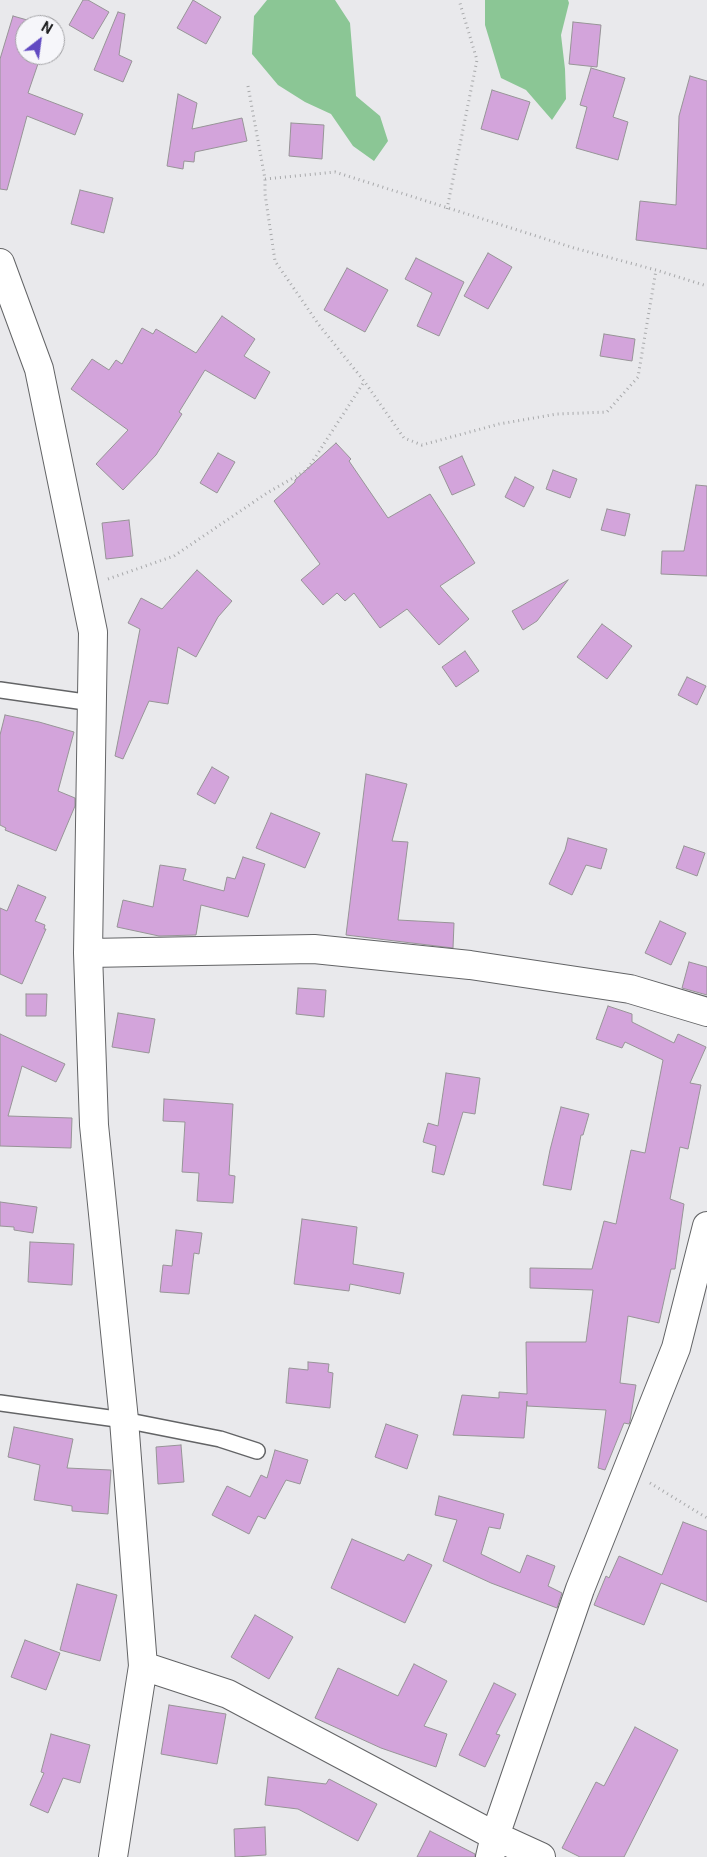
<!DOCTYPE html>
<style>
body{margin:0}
#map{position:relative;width:707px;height:1857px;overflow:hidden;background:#e9e9ec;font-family:Roboto,sans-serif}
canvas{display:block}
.north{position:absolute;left:15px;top:15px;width:50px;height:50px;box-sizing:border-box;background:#f6f6fa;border:1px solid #a0a0a3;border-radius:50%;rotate:30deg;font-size:14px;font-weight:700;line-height:20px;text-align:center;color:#1f2021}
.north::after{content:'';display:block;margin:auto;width:18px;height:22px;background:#614ac2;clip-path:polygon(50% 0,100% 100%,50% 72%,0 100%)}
</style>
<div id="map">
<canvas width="707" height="1857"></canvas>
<div class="north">N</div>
</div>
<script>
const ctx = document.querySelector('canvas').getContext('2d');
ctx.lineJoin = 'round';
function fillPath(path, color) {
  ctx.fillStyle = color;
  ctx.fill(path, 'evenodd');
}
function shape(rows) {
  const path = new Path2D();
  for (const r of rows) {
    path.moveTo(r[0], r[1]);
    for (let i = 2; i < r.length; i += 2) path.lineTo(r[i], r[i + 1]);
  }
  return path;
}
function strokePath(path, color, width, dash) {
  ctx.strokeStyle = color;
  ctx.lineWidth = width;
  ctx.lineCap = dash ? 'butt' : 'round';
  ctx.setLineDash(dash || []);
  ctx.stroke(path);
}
fillPath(shape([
 [267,0,335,0,350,23,356,96,380,116,388,141,374,161,353,146,331,114,305,102,278,85,252,54,254,16],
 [485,0,568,0,569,3,561,35,565,69,566,99,552,120,526,90,501,78,485,25]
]), '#8bc695');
const building = shape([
 [83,0,88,0,109,12,93,39,69,25,83,0],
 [193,0,221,17,206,44,177,28,193,0],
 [118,12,125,14,119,55,132,61,123,82,94,70,118,12],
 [13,16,45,25,25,25,25,55,41,55,28,93,83,114,75,135,27,116,7,190,0,189,0,59,13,16],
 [573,22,601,25,597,67,569,64,573,22],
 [591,68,625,78,613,117,628,122,618,160,576,148,587,107,580,105,591,68],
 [690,76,707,81,707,249,636,240,640,201,676,205,679,116,690,76],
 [492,90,530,102,518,140,481,129,492,90],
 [178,94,197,103,192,129,242,118,247,141,195,152,194,162,184,161,183,169,167,166,178,94],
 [291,123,324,125,322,159,289,156,291,123],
 [80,190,113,198,104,233,71,224,80,190],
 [488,253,512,267,488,309,464,296,488,253],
 [416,258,464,282,439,336,417,326,432,293,405,279,416,258],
 [347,268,388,290,365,332,324,310,347,268],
 [222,316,255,339,244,356,270,372,255,399,205,370,179,412,182,414,156,455,123,490,96,464,128,430,71,389,92,359,109,370,116,360,122,364,142,328,153,334,156,329,196,353,222,316],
 [604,334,635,339,632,361,600,356,604,334],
 [336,443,351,459,349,461,388,518,430,494,475,563,440,586,469,619,439,645,407,609,380,628,354,593,345,601,337,593,323,605,301,580,320,564,274,501,295,482,295,480,336,443],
 [218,453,235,462,217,493,200,483,218,453],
 [462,456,475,485,452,495,439,467,462,456],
 [553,470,577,479,570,498,546,489,553,470],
 [515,477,534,487,524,507,505,497,515,477],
 [696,485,707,486,707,576,661,574,662,551,684,551,696,485],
 [607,509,630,514,625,536,601,530,607,509],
 [129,520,133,556,106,559,102,523,129,520],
 [197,570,232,601,218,617,196,657,178,647,168,704,149,701,123,759,115,756,140,629,128,623,141,598,162,609,197,570],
 [568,580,537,621,523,630,512,611,568,580],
 [602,624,632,646,607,679,577,657,602,624],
 [465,651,479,671,456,687,442,667,465,651],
 [687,677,706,686,697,705,678,695,687,677],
 [5,715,39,722,74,732,58,791,75,798,75,806,56,851,5,830,6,828,0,825,0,735,5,715],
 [212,767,229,777,215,804,197,794,212,767],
 [366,774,407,784,392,841,408,842,398,920,454,923,453,948,346,935,366,774],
 [271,813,320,833,305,868,256,848,271,813],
 [568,838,607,849,601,869,586,865,572,895,549,884,565,850,568,838],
 [684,846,705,853,697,876,676,868,684,846],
 [243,857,265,864,248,917,201,905,196,935,159,936,117,927,123,900,153,907,160,865,186,869,183,880,224,891,227,877,235,879,243,857],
 [18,885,46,897,35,921,45,925,44,929,46,929,22,984,0,974,0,908,7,911,18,885],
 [660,921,686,933,671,965,645,953,660,921],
 [689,962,707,967,707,995,682,988,689,962],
 [298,988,326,990,324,1017,296,1014,298,988],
 [26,994,47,994,46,1016,26,1016,26,994],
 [608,1006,632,1014,632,1022,674,1043,678,1034,706,1047,690,1083,701,1085,688,1149,680,1147,670,1199,684,1204,675,1269,671,1269,659,1323,628,1316,620,1383,636,1385,630,1421,629,1424,624,1423,605,1470,598,1468,606,1410,527,1406,527,1401,524,1438,453,1435,462,1395,499,1398,499,1392,527,1394,526,1342,586,1342,593,1290,530,1288,530,1268,592,1269,604,1221,616,1224,631,1150,645,1153,663,1060,625,1042,622,1048,596,1039,608,1006],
 [118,1013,155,1019,149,1053,112,1047,118,1013],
 [0,1034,65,1064,56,1082,22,1066,8,1116,72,1118,71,1148,0,1146,0,1034],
 [446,1073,480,1078,475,1114,463,1112,444,1175,432,1172,436,1146,423,1142,428,1123,438,1126,446,1073],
 [164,1099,233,1104,229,1175,235,1176,233,1203,197,1201,199,1173,182,1172,185,1122,163,1121,164,1099],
 [561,1107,589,1114,583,1135,581,1135,571,1190,543,1185,550,1150,561,1107],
 [0,1202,37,1207,33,1233,14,1230,14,1227,0,1226,0,1202],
 [302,1219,357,1227,353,1264,404,1273,400,1294,350,1284,349,1291,294,1284,302,1219],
 [176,1230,202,1233,199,1254,194,1253,189,1294,160,1292,163,1265,172,1266,176,1230],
 [30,1242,74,1244,72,1285,28,1282,30,1242],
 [308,1362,329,1364,328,1372,333,1373,330,1408,286,1403,289,1368,308,1370,308,1362],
 [386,1424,418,1435,407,1469,375,1457,386,1424],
 [14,1427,73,1439,67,1468,111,1470,108,1514,72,1511,72,1506,34,1500,40,1465,8,1457,14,1427],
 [181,1445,184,1482,158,1484,156,1447,181,1445],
 [275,1450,308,1460,300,1484,286,1480,265,1519,258,1516,249,1534,212,1515,227,1486,250,1497,261,1475,267,1478,275,1450],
 [439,1496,504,1514,500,1529,489,1527,481,1554,520,1573,527,1555,555,1566,548,1586,562,1593,557,1608,491,1583,443,1561,457,1520,435,1515,439,1496],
 [683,1522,707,1531,707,1602,661,1583,644,1625,594,1605,606,1576,609,1578,619,1556,662,1575,683,1522],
 [352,1539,404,1561,408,1554,432,1565,405,1623,331,1588,352,1539],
 [77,1584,117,1595,100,1661,60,1650,77,1584],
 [255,1615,293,1637,269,1679,231,1657,255,1615],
 [25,1640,60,1653,46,1690,11,1677,25,1640],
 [414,1664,447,1681,424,1726,447,1734,436,1767,381,1748,315,1718,338,1668,398,1696,414,1664],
 [494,1683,516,1694,496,1734,500,1735,485,1767,459,1755,494,1683],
 [169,1705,226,1714,217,1764,161,1754,169,1705],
 [635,1727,678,1750,624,1857,580,1857,562,1848,596,1782,604,1786,635,1727],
 [51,1734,90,1745,80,1783,63,1778,48,1813,30,1805,44,1773,41,1772,51,1734],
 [268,1777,326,1784,329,1779,377,1804,358,1841,298,1809,265,1805,268,1777],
 [265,1827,266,1855,235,1857,234,1829,265,1827],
 [430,1831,475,1854,475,1857,417,1857,430,1831]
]);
fillPath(building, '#d3a4db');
strokePath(building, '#979497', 1);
const lane = shape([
 [0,690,92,703],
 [0,1403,124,1420,220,1439,257,1451]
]);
const street = shape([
 [0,263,39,369,93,632,88,953,94,1125,124,1420,143,1666,113,1857],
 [88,953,314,949,470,965,630,989,707,1012],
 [143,1666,228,1694,495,1836,541,1857],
 [490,1857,495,1836,580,1589,676,1348,707,1226]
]);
strokePath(lane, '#636466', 18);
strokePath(street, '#636466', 30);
strokePath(shape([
 [248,86,265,179,265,194,275,261,319,325,364,381,404,438,422,445,499,424,557,414,607,412,638,377,656,270],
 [265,179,335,172,574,248,656,270,707,286],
 [447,209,477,60,459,0],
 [108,579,174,556,267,493,307,470,364,382],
 [650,1483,707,1518]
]), '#a8a9ab', 3, [1, 4]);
strokePath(lane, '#fff', 15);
strokePath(street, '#fff', 28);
</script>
